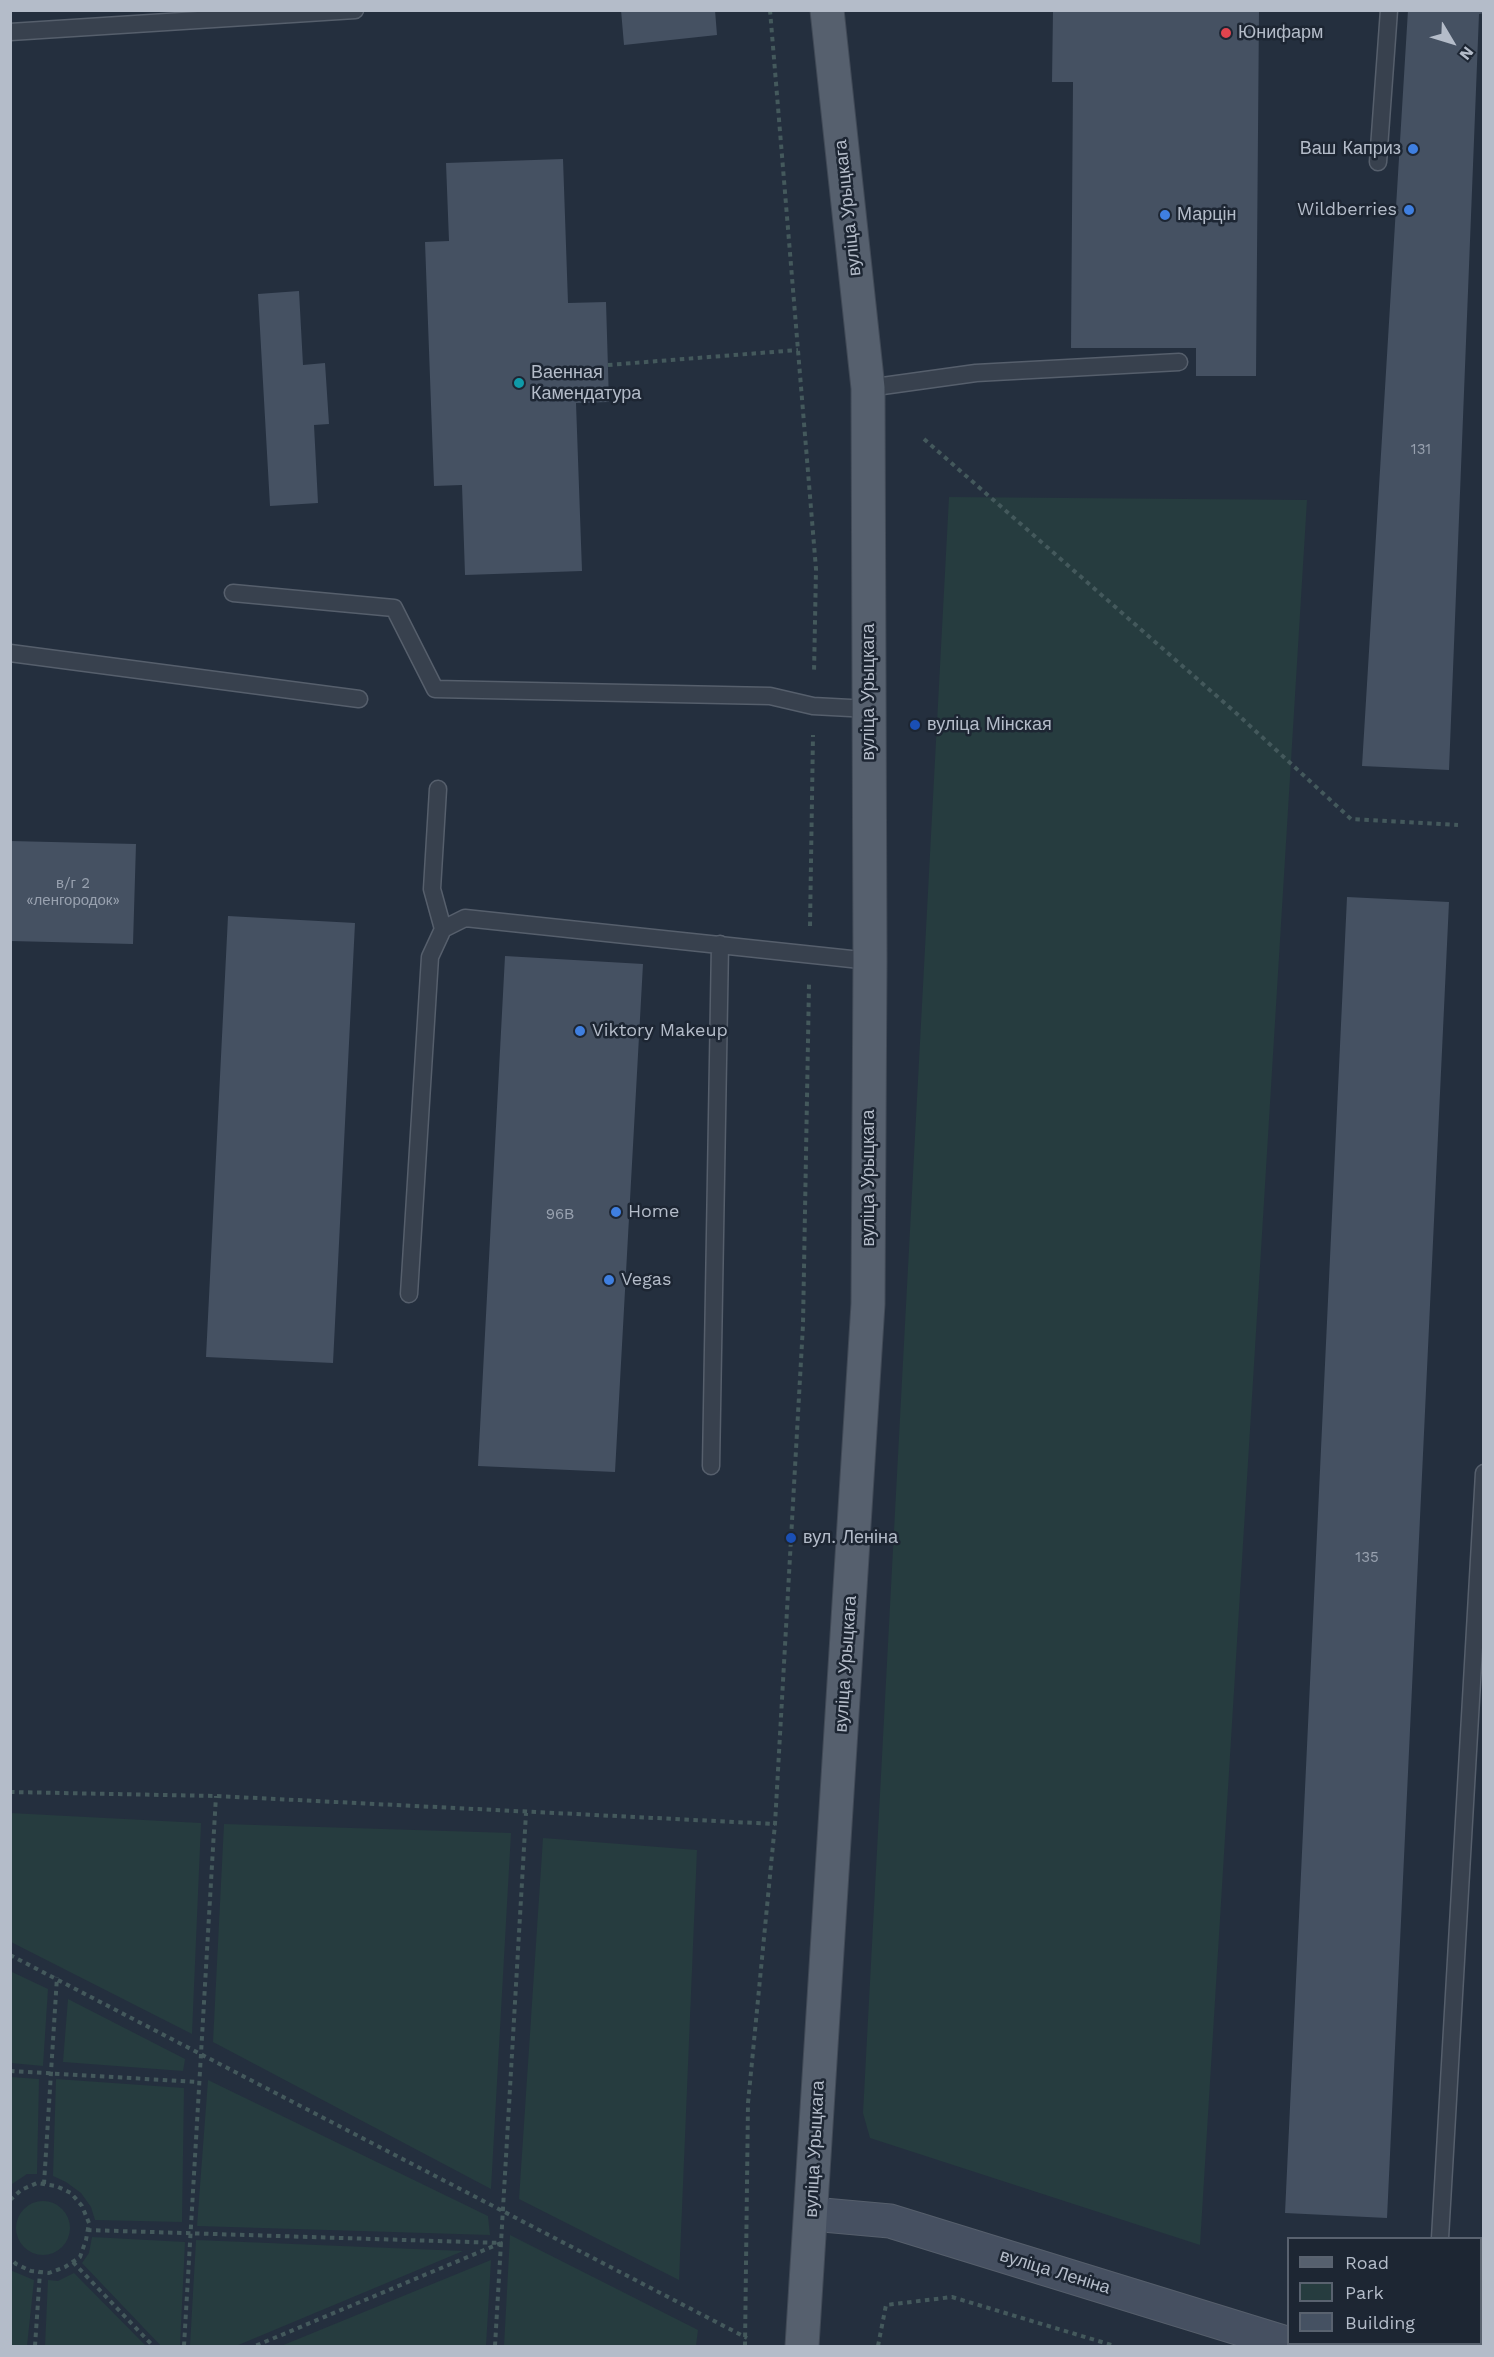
<!DOCTYPE html>
<meta charset="utf-8">
<style>
body{margin:0}
#map{position:relative;width:1494px;height:2357px;overflow:hidden;background:#242f3e;font-family:"Work Sans",sans-serif}
canvas{display:block}
.frame{position:absolute;inset:0;border:12px solid #b4bcc9;pointer-events:none}
.legend{position:absolute;left:1287px;top:2237px;width:195px;height:108px;box-sizing:border-box;background:#1d2633;border:2px solid #59626f;margin:0;padding:8px 10px;list-style:none;font-size:18px;color:#b4bcc9}
.legend li{display:flex;align-items:center;gap:12px;height:30px}
.legend b{width:30px;border:2px solid #59626f}
.north{position:absolute;left:1422px;top:12px;width:60px;height:60px;-webkit-text-stroke:4px #1d2633;paint-order:stroke;rotate:128deg;font-size:16px;font-weight:700;line-height:24px;text-align:center;color:#b4bcc9}
.north::after{content:'';display:block;margin:auto;width:21px;height:27px;background:#b4bcc9;clip-path:polygon(50% 0,100% 100%,50% 72%,0 100%)}
</style>
<div id="map">
<canvas width="1494" height="2357"></canvas>
<div class="frame"></div>
<ul class="legend">
<li><b style="height:8px;background:#56606e"></b>Road</li>
<li><b style="height:16px;background:#263c3f"></b>Park</li>
<li><b style="height:16px;background:#455162"></b>Building</li>
</ul>
<div class="north">N</div>
</div>
<script>
const ctx = document.querySelector('canvas').getContext('2d');
ctx.lineJoin = 'round';
function fillPath(path, color) {
  ctx.fillStyle = color;
  ctx.fill(path, 'evenodd');
}
function shape(rows) {
  const path = new Path2D();
  for (const r of rows) {
    if (r.length === 3) {
      path.moveTo(r[0] + r[2], r[1]);
      path.arc(r[0], r[1], r[2], 0, 2 * Math.PI);
      continue;
    }
    path.moveTo(r[0], r[1]);
    for (let i = 2; i < r.length; i += 2) path.lineTo(r[i], r[i + 1]);
  }
  return path;
}
function strokePath(path, color, width, dash) {
  ctx.strokeStyle = color;
  ctx.lineWidth = width;
  ctx.lineCap = dash ? 'butt' : 'round';
  ctx.setLineDash(dash || []);
  ctx.stroke(path);
}
function drawText(font, color, halo, rows, align = 'center') {
  ctx.font = font + ' "Work Sans",sans-serif';
  ctx.lineWidth = 5;
  ctx.setLineDash([]);
  ctx.textBaseline = 'middle';
  ctx.strokeStyle = halo;
  ctx.fillStyle = color;
  for (const [text, x, y, turn = 0] of rows) {
    ctx.save();
    ctx.translate(x, y);
    ctx.rotate((+turn || 0) * Math.PI / 180);
    ctx.textAlign = isNaN(turn) ? turn : align;
    if (halo) ctx.strokeText(text, 0, 0);
    ctx.fillText(text, 0, 0);
    ctx.restore();
  }
}
fillPath(shape([
 [949,497,1307,500,1200,2245,870,2138,863,2113],
 [10,1813,201,1823,192,2034,11,1942],
 [224,1824,511,1833,491,2189,213,2042],
 [543,1838,697,1850,679,2280,519,2199],
 [10,1971,48,1989,43,2066,11,2063],
 [68,1999,185,2059,183,2071,63,2062],
 [11,2077,39,2079,37,2174,27,2174,12,2184],
 [56,2079,184,2088,182,2222,95,2220,91,2207,81,2193,66,2182,53,2176],
 [208,2080,488,2216,490,2235,197,2226],
 [43,2228,27],
 [510,2235,698,2330,696,2346,504,2346],
 [92,2237,185,2242,180,2346,161,2346,82,2263,89,2253],
 [196,2240,463,2251,236,2346,190,2346],
 [491,2260,486,2346,281,2346],
 [10,2270,34,2280,27,2346,11,2346],
 [74,2273,146,2346,45,2346,48,2280,58,2281]
]), '#263c3f');
fillPath(shape([
 [621,10,715,10,717,35,624,45],
 [1053,10,1259,10,1256,376,1196,376,1196,348,1071,348,1073,82,1052,82],
 [1408,10,1484,10,1484,13,1479,14,1449,770,1362,766],
 [563,159,568,303,606,302,609,402,576,403,582,571,465,575,462,485,434,486,425,242,449,241,446,163],
 [299,291,303,365,325,363,329,424,314,425,318,503,270,506,258,294],
 [10,841,136,844,133,944,10,941],
 [1347,897,1449,902,1387,2218,1285,2213],
 [228,916,355,923,333,1363,206,1357],
 [505,956,643,964,615,1472,478,1466]
]), '#455162');
const service = shape([
 [10,32,355,10],
 [1378,162,1389,10],
 [868,388,976,373,1179,362],
 [233,593,394,608,435,689,770,696,813,706,869,709],
 [10,653,359,699],
 [438,789,432,889,443,929],
 [409,1294,430,957,443,929,465,918,870,961],
 [711,1466,720,944],
 [1440,2238,1484,1473],
 [1434,2346,1434,2344]
]);
const secondary = shape([
 [812,2214,890,2221,1296,2346]
]);
const primary = shape([
 [802,2346,868,1304,870,961,868,388,827,10]
]);
strokePath(service, '#565f6c', 19);
strokePath(secondary, '#565f6c', 35);
strokePath(primary, '#414a57', 35);
strokePath(shape([
 [770,10,816,569,814,674],
 [608,365,798,350],
 [924,439,1236,713,1351,819,1458,825],
 [810,926,813,735],
 [10,1792,216,1796,775,1824],
 [10,1955,747,2338],
 [10,2071,198,2082],
 [44,2184,57,1977],
 [10,2200,21,2190,37,2183,56,2186,71,2193,82,2206,89,2223,86,2240,80,2257,65,2267,49,2273,31,2271,16,2264,10,2258],
 [87,2230,501,2243,255,2346],
 [73,2262,153,2346],
 [35,2346,40,2272],
 [184,2346,216,1796],
 [495,2346,526,1813],
 [745,2346,748,2103,775,1824,803,1325,809,984],
 [878,2346,886,2305,952,2297,1115,2346]
]), '#44595c', 4, [4.5, 4.5]);
strokePath(service, '#38414e', 16);
strokePath(secondary, '#465061', 33);
strokePath(primary, '#56606e', 33);
for (const [x, y, r, color] of [
 [1226,33,6,"#e0444e"],
 [1413,149,6,"#3f7fe0"],
 [1409,210,6,"#3f7fe0"],
 [1165,215,6,"#3f7fe0"],
 [519,383,6,"#0f9aa8"],
 [915,725,6,"#1a4fb4"],
 [580,1031,6,"#3f7fe0"],
 [616,1212,6,"#3f7fe0"],
 [609,1280,6,"#3f7fe0"],
 [791,1538,6,"#1a4fb4"]
]) {
  const dot = new Path2D();
  dot.arc(x, y, r, 0, 2 * Math.PI);
  ctx.fillStyle = color;
  ctx.fill(dot);
  strokePath(dot, '#1d2633', 2);
}
drawText('15px', '#98a1af', null, [
 ["131",1421,450],
 ["в/г 2",73,884],
 ["«ленгородок»",73,901],
 ["96В",560,1215],
 ["135",1367,1558]
]);
drawText('18px', '#b4bcc9', '#1d2633', [
 ["Юнифарм",1238,33],
 ["Ваш Каприз",1401,149,"right"],
 ["Wildberries",1397,210,"right"],
 ["Марцін",1177,215],
 ["Ваенная",531,373],
 ["Камендатура",531,394],
 ["вуліца Мінская",927,725],
 ["Viktory Makeup",592,1031],
 ["Home",628,1212],
 ["Vegas",621,1280],
 ["вул. Леніна",803,1538]
], 'left');
drawText('18px', '#b4bcc9', '#1d2633', [
 ["вуліца Урыцкага",848,208,-96],
 ["вуліца Урыцкага",869,692,-90],
 ["вуліца Урыцкага",869,1178,-90],
 ["вуліца Урыцкага",846,1664,-86],
 ["вуліца Урыцкага",815,2149,-87],
 ["вуліца Леніна",1055,2272,17]
]);
</script>
